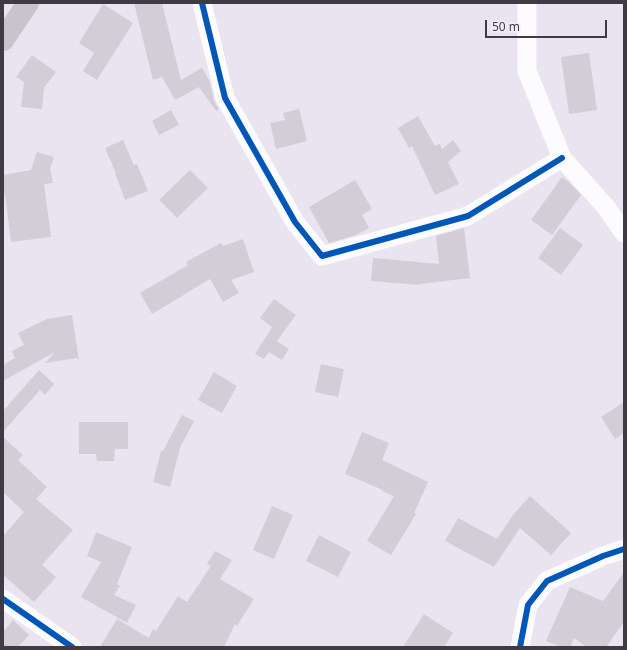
<!DOCTYPE html>
<style>
body{margin:0}
#map{position:relative;width:627px;height:650px;overflow:hidden;background:#eae4f0;font-family:"Noto Sans",sans-serif}
canvas{display:block}
.frame{position:absolute;inset:0;border:4px solid #3f3a44;pointer-events:none}
.scale{position:absolute;left:485px;top:20px;width:122px;height:18px;box-sizing:border-box;border:2px solid #3f3a44;border-top:0;padding-left:5px;font-size:12px;line-height:14px;white-space:nowrap;color:#3f3a44;-webkit-text-stroke:3px #f4edfc;paint-order:stroke}
</style>
<div id="map">
<canvas width="627" height="650"></canvas>
<div class="frame"></div>
<div class="scale">50 m</div>
</div>
<script>
const ctx = document.querySelector('canvas').getContext('2d');
ctx.lineJoin = 'round';
function fillPath(path, color) {
  ctx.fillStyle = color;
  ctx.fill(path, 'evenodd');
}
function shape(rows) {
  const path = new Path2D();
  for (const r of rows) {
    path.moveTo(r[0], r[1]);
    for (let i = 2; i < r.length; i += 2) path.lineTo(r[i], r[i + 1]);
  }
  return path;
}
function strokePath(path, color, width, dash) {
  ctx.strokeStyle = color;
  ctx.lineWidth = width;
  ctx.lineCap = dash ? 'butt' : 'round';
  ctx.setLineDash(dash || []);
  ctx.stroke(path);
}
fillPath(shape([
 [134,3,162,3,181,80,202,68,210,82,214,101,219,109,216,111,199,87,175,100,162,77,153,80],
 [103,4,133,23,97,80,83,71,94,53,79,43],
 [589,53,597,110,569,114,561,57],
 [32,55,56,72,44,88,42,109,21,107,24,82,16,77],
 [299,109,307,141,276,149,270,123,285,120,283,113],
 [171,110,179,125,159,135,152,121],
 [418,116,435,146,440,144,442,149,453,140,461,151,448,162,459,184,435,195,412,146,409,148,398,128],
 [123,140,134,165,137,164,148,191,125,200,115,173,116,173,105,148],
 [37,152,54,157,50,169,53,183,44,184,51,237,11,242,5,195,3,195,3,175,31,170],
 [190,170,208,188,177,218,159,200],
 [562,177,569,182,581,195,552,235,531,220],
 [355,180,372,209,362,215,369,228,356,235,329,243,309,207],
 [464,228,470,278,420,284,420,285,371,281,373,258,439,264,436,236],
 [560,228,583,245,561,275,538,258],
 [243,239,254,272,231,280,239,293,223,302,210,279,152,314,140,293,188,265,186,262,221,243,223,246],
 [274,299,296,315,277,341,289,349,282,360,269,352,264,359,255,354,272,327,260,318],
 [72,315,79,361,77,358,45,363,55,352,3,381,3,365,15,358,12,351,24,345,18,333,47,319],
 [321,364,344,369,338,397,315,392],
 [39,370,54,384,45,395,40,390,3,432,3,411],
 [214,372,237,386,222,413,198,400],
 [624,402,624,433,615,439,601,417],
 [182,415,194,421,180,448,170,487,153,482,161,451,163,451],
 [79,422,128,422,128,449,115,449,114,461,97,461,96,454,79,454],
 [362,432,389,443,382,460,428,482,414,513,416,514,391,555,367,541,394,496,382,491,383,490,345,474],
 [3,437,23,455,18,460,47,487,36,499,73,530,42,565,56,577,34,602,3,575,3,536,24,512,3,492],
 [530,496,571,533,551,555,520,528,494,567,445,541,458,518,497,539,513,515],
 [272,506,293,515,274,559,253,550],
 [96,532,132,547,117,584,120,586,114,595,136,605,127,623,81,597,101,562,87,556],
 [319,535,351,552,338,577,306,561],
 [215,551,232,560,220,579,254,599,237,626,235,624,224,647,100,647,117,619,149,638,153,629,156,631,178,596,187,602,211,566,207,564],
 [624,572,624,622,606,647,587,647,574,638,570,647,561,647,546,641,570,587,603,601],
 [424,614,453,633,444,647,403,647],
 [13,620,29,635,18,647,3,647,3,632]
]), '#d2cdd7');
strokePath(shape([
 [202,3,225,98,295,222,322,256,468,216,562,158],
 [527,3,527,71,562,158,606,207,624,233],
 [3,599,72,647],
 [520,647,528,605,547,581,603,556,624,549]
]), '#fcfbfd', 19);
strokePath(shape([
 [3,40,28,3]
]), '#c8c4cb', 22);
strokePath(shape([
 [202,3,225,98,295,222,322,256,468,216,562,158],
 [3,599,72,647],
 [520,647,528,605,547,581,603,556,624,549]
]), '#0057b8', 6);
</script>
